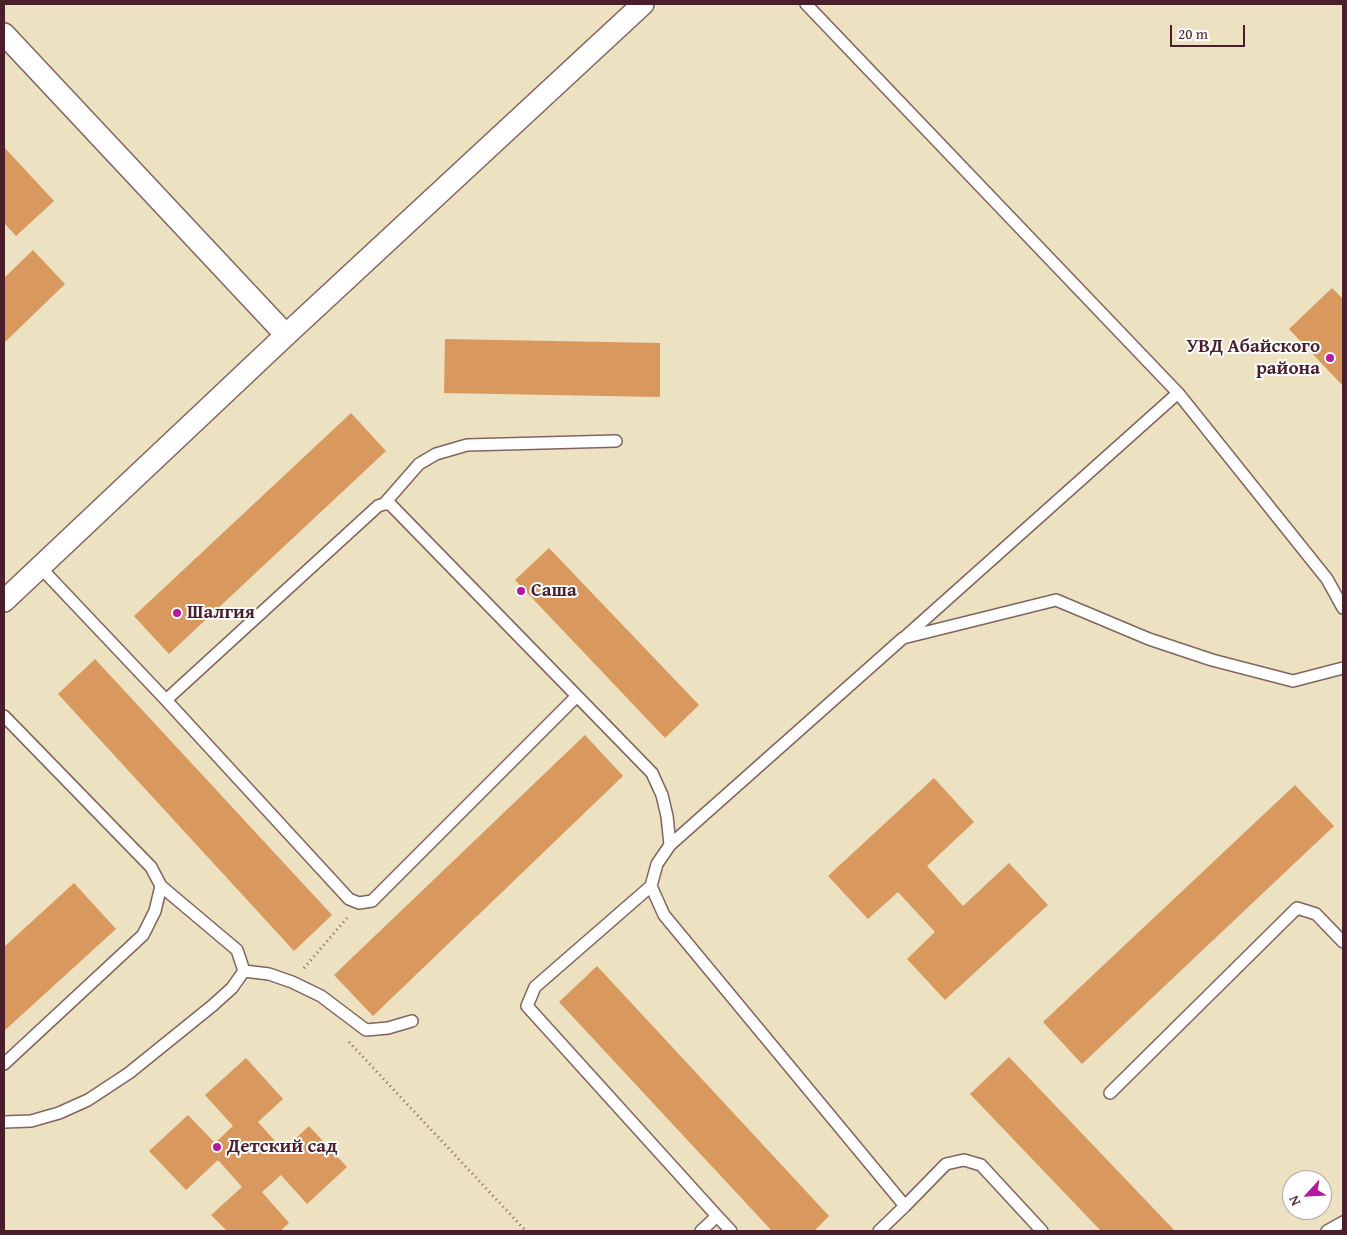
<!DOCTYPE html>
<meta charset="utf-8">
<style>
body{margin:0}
#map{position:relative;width:1347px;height:1235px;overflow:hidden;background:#ece1c0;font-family:"Gentium Book Plus",serif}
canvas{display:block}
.frame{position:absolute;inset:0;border:5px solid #4a1f2b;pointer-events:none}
.north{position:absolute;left:1282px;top:1170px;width:50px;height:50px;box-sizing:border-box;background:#fff;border:1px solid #b7a5aa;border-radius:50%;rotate:245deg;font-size:14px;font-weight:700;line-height:20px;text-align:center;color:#4a1f2b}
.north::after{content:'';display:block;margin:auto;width:18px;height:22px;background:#b5179e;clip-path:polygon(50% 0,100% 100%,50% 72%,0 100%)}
.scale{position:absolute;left:1170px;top:25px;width:75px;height:22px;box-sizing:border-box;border:2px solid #4a1f2b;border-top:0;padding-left:6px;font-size:15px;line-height:18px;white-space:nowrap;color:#4a1f2b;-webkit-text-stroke:4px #fff;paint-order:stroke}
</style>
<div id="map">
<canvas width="1347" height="1235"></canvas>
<div class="frame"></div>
<div class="north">N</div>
<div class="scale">20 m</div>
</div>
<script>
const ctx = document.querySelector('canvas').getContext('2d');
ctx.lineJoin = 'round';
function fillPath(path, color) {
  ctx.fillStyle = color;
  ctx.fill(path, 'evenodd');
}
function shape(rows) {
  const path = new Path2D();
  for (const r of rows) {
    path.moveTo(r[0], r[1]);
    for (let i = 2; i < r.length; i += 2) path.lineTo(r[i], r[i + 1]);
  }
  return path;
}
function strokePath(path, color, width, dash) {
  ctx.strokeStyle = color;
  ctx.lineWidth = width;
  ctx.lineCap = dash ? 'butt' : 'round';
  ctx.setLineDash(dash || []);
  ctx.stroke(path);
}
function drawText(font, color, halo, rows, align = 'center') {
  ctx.font = font + ' "Gentium Book Plus",serif';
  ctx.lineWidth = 4;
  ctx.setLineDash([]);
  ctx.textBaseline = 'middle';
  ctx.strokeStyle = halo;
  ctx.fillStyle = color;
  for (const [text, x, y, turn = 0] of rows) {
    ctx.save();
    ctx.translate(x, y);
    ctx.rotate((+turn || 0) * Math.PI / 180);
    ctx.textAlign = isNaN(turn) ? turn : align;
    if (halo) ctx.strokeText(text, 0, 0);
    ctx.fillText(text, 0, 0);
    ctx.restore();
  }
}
fillPath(shape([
 [4,147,54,201,16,236,4,223],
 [33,250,65,284,4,343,4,278],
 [1332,288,1343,299,1343,386,1289,329],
 [445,339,660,343,660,397,444,393],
 [351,413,386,451,169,654,134,616],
 [549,548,699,705,665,738,515,580],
 [95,659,332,915,294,951,58,694],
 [585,735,623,776,373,1016,334,975],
 [934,778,974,822,927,866,963,906,1009,863,1048,905,945,1000,907,959,935,932,898,892,868,919,828,876],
 [1295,785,1334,826,1082,1064,1043,1022],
 [74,883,116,929,4,1031,4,947],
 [597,966,829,1216,814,1231,772,1231,559,1002],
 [1009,1057,1175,1231,1101,1231,970,1094],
 [246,1058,283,1099,258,1122,283,1150,309,1126,347,1167,307,1204,281,1175,262,1192,289,1223,280,1231,227,1231,211,1215,242,1187,218,1160,186,1190,149,1151,188,1115,215,1143,233,1126,205,1095]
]), '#d8985e');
const service = shape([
 [806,4,1178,393,1327,579,1343,608],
 [384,504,419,464,436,454,467,445,616,441],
 [40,567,166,700,378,506,384,504,390,504,652,773,662,795,667,816,670,845],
 [905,637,1178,393],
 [166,700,349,899,359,903,372,901,577,696],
 [4,716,151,867,161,886,155,911,143,935,4,1064],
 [651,886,535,987,527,1006,717,1216,701,1231],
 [244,971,269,974,292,982,321,996,366,1030,388,1028,412,1021],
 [1110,1093,1297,908,1316,914,1343,942],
 [4,1122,31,1121,59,1113,88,1100,129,1073,212,1006,232,988,244,971,237,950,161,886],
 [905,1206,946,1164,964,1160,981,1165,1042,1231],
 [717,1216,731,1231],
 [879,1231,905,1206,664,915,651,886,657,864,670,845,903,638,1056,600,1149,639,1212,660,1293,681,1343,668],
 [1327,1231,1343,1222]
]);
const minor = shape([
 [4,34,286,335],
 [4,601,286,335,643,4]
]);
strokePath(service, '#83635f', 14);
strokePath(minor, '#83635f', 24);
strokePath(shape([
 [304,968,347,918],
 [349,1042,526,1231]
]), '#83635f', 3, [1, 4]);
strokePath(service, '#fff', 11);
strokePath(minor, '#fff', 21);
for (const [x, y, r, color] of [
 [1330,358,5,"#b5179e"],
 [521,591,5,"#b5179e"],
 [177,613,5,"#b5179e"],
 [217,1147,5,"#b5179e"]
]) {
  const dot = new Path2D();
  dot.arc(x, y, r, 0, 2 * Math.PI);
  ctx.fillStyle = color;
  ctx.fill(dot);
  strokePath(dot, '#fff', 2);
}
drawText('bold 19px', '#4a1f2b', '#fff', [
 ["УВД Абайского",1320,347,"right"],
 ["района",1320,369,"right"],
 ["Саша",531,591],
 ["Шалгия",187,613],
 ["Детский сад",227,1147]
], 'left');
</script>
